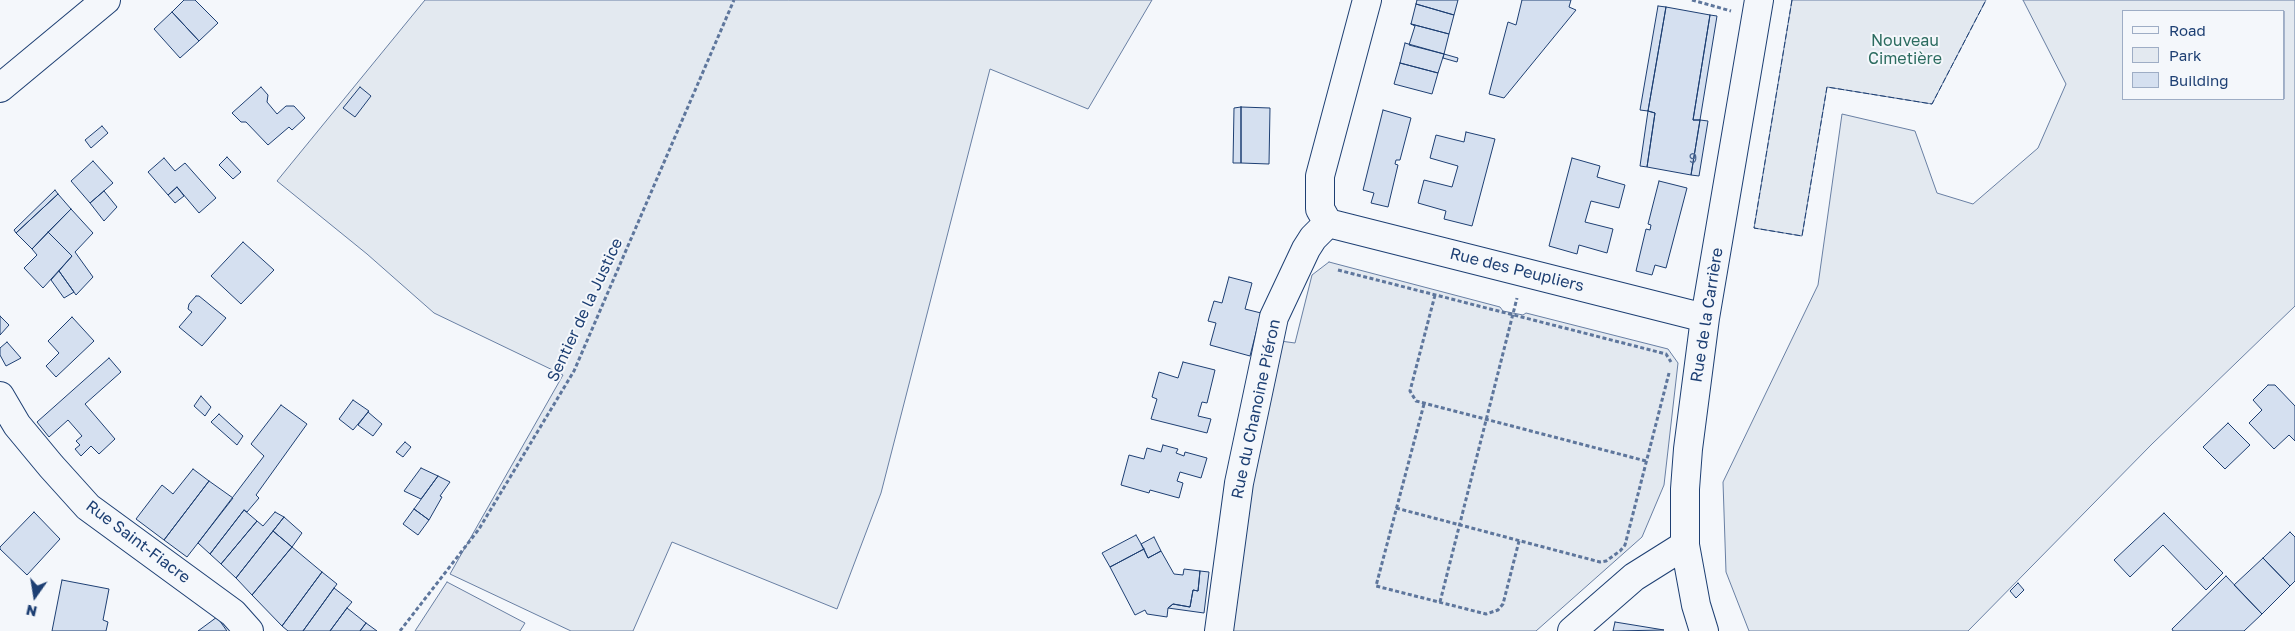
<!DOCTYPE html>
<meta charset="utf-8">
<style>
body{margin:0}
#map{position:relative;width:2295px;height:631px;overflow:hidden;background:#f4f7fb;font-family:"Golos Text",sans-serif}
canvas{display:block}
.legend{position:absolute;left:2122px;top:10px;width:162px;height:90px;box-sizing:border-box;background:#f4f7fb;border:1px solid #9eadc5;margin:0;padding:6px 9px;list-style:none;font-size:15px;color:#1d3f73}
.legend li{display:flex;align-items:center;gap:10px;height:25px}
.legend b{width:25px;border:1px solid #9eadc5}
.north{position:absolute;left:10px;top:571px;width:50px;height:50px;-webkit-text-stroke:4px #f4f7fb;paint-order:stroke;rotate:193deg;font-size:14px;font-weight:700;line-height:20px;text-align:center;color:#1d3f73}
.north::after{content:'';display:block;margin:auto;width:18px;height:22px;background:#1d3f73;clip-path:polygon(50% 0,100% 100%,50% 72%,0 100%)}
</style>
<div id="map">
<canvas width="2295" height="631"></canvas>
<ul class="legend">
<li><b style="height:6px;background:#f4f7fb"></b>Road</li>
<li><b style="height:14px;background:#e3e9f0"></b>Park</li>
<li><b style="height:14px;background:#d5e0f0"></b>Building</li>
</ul>
<div class="north">N</div>
</div>
<script>
const ctx = document.querySelector('canvas').getContext('2d');
ctx.lineJoin = 'round';
function fillPath(path, color) {
  ctx.fillStyle = color;
  ctx.fill(path, 'evenodd');
}
function shape(rows) {
  const path = new Path2D();
  for (const r of rows) {
    path.moveTo(r[0], r[1]);
    for (let i = 2; i < r.length; i += 2) path.lineTo(r[i], r[i + 1]);
  }
  return path;
}
function strokePath(path, color, width, dash) {
  ctx.strokeStyle = color;
  ctx.lineWidth = width;
  ctx.lineCap = dash ? 'butt' : 'round';
  ctx.setLineDash(dash || []);
  ctx.stroke(path);
}
function drawText(font, color, halo, rows, align = 'center') {
  ctx.font = font + ' "Golos Text",sans-serif';
  ctx.lineWidth = 4;
  ctx.setLineDash([]);
  ctx.textBaseline = 'middle';
  ctx.strokeStyle = halo;
  ctx.fillStyle = color;
  for (const [text, x, y, turn = 0] of rows) {
    ctx.save();
    ctx.translate(x, y);
    ctx.rotate((+turn || 0) * Math.PI / 180);
    ctx.textAlign = isNaN(turn) ? turn : align;
    if (halo) ctx.strokeText(text, 0, 0);
    ctx.fillText(text, 0, 0);
    ctx.restore();
  }
}
const green = shape([
 [425,0,1152,0,1088,109,990,69,881,493,837,609,672,542,633,631,571,631,450,574,563,375,434,313,367,254,277,181,425,0],
 [1792,0,1986,0,1932,104,1827,87,1802,236,1754,228,1792,0],
 [2023,0,2295,0,2295,306,2152,444,1968,631,1749,631,1726,572,1723,482,1818,285,1842,114,1915,131,1937,193,1973,204,2038,148,2066,84,2023,0],
 [2124,11,2284,11,2284,99,2124,99,2124,11],
 [1329,262,1500,307,1503,311,1523,315,1526,313,1668,349,1678,363,1664,485,1642,537,1536,631,1228,631,1273,340,1295,343,1312,275,1329,262]
]);
fillPath(green, '#e3e9f0');
strokePath(green, '#687fa3', 1);
const parking = shape([
 [447,582,525,623,520,631,415,631,447,582]
]);
fillPath(parking, '#e3e8f0');
strokePath(parking, '#687fa3', 1);
const building = shape([
 [184,0,195,0,218,23,199,41,172,12,184,0],
 [1417,0,1458,0,1454,15,1416,4,1417,0],
 [1522,0,1571,0,1569,7,1576,10,1504,98,1489,94,1508,22,1516,25,1522,0],
 [1416,4,1454,15,1449,34,1411,24,1416,4],
 [1658,6,1666,7,1648,111,1640,110,1658,6],
 [1666,7,1710,15,1693,120,1700,120,1691,175,1647,167,1655,113,1648,111,1666,7],
 [172,12,199,41,180,58,154,29,172,12],
 [1710,15,1717,16,1700,120,1693,120,1710,15],
 [1411,24,1449,34,1444,54,1409,45,1415,26,1411,24],
 [1405,43,1444,54,1438,73,1400,63,1405,43],
 [1444,54,1458,58,1457,62,1443,58,1444,54],
 [1400,63,1438,73,1432,94,1394,84,1400,63],
 [261,87,268,95,267,102,277,114,286,106,294,106,305,118,292,130,289,127,268,145,246,122,241,122,232,113,261,87],
 [360,87,371,96,355,117,343,108,360,87],
 [1241,107,1270,108,1269,164,1241,163,1241,107],
 [1241,107,1241,163,1233,163,1234,108,1241,107],
 [1383,110,1411,118,1400,160,1396,160,1395,164,1398,165,1388,207,1371,203,1374,193,1363,190,1383,110],
 [1648,111,1655,113,1647,167,1640,166,1648,111],
 [1700,120,1708,121,1699,176,1691,175,1700,120],
 [102,126,108,133,91,148,85,140,102,126],
 [1466,132,1495,139,1472,226,1444,219,1446,211,1418,203,1424,180,1452,187,1458,166,1430,158,1436,135,1464,142,1466,132],
 [227,157,241,172,233,179,219,165,227,157],
 [164,158,175,171,185,163,216,198,199,213,177,187,168,195,148,172,164,158],
 [1572,158,1600,166,1597,177,1625,185,1619,208,1591,201,1585,222,1613,229,1607,253,1579,245,1577,254,1549,246,1572,158],
 [93,161,113,183,90,203,71,181,93,161],
 [1659,181,1687,188,1666,268,1655,265,1652,275,1636,271,1646,229,1650,230,1651,225,1648,224,1659,181],
 [177,187,184,196,175,203,168,195,177,187],
 [55,190,58,194,16,233,14,230,55,190],
 [104,191,117,207,104,221,90,203,104,191],
 [58,194,71,209,32,249,16,233,58,194],
 [71,209,93,233,75,252,93,277,76,295,59,271,72,256,48,232,71,209],
 [48,232,72,256,43,288,24,268,37,255,32,249,48,232],
 [243,242,274,270,241,304,211,276,243,242],
 [59,271,74,292,64,298,51,280,59,271],
 [1229,277,1252,283,1245,309,1261,313,1250,356,1210,345,1216,323,1208,321,1214,301,1222,303,1229,277],
 [196,296,199,296,226,318,202,346,179,327,192,312,188,309,189,304,196,296],
 [0,316,9,325,0,335,0,316],
 [72,317,94,341,56,377,46,366,59,353,48,341,72,317],
 [7,342,21,358,6,366,0,355,0,348,7,342],
 [109,358,121,372,85,404,115,439,99,454,91,446,81,456,75,449,80,445,76,441,82,436,68,420,49,437,37,422,109,358],
 [1183,362,1215,370,1207,403,1202,402,1198,416,1211,419,1207,433,1151,419,1157,399,1152,397,1159,372,1178,378,1183,362],
 [2268,385,2275,385,2295,406,2295,441,2289,435,2274,449,2249,423,2262,410,2253,400,2268,385],
 [201,396,211,407,205,416,194,406,201,396],
 [353,400,369,411,353,430,339,419,353,400],
 [281,405,307,424,256,495,259,498,247,512,244,510,210,554,198,543,264,456,251,444,281,405],
 [368,412,382,424,373,436,358,425,368,412],
 [219,414,243,436,237,445,211,422,219,414],
 [2228,423,2250,445,2225,469,2203,447,2228,423],
 [405,442,411,447,403,457,396,452,405,442],
 [1163,445,1178,449,1176,453,1184,456,1185,452,1207,458,1201,478,1180,472,1177,481,1183,483,1179,498,1150,490,1149,493,1121,485,1129,455,1144,459,1147,448,1161,452,1163,445],
 [421,468,438,476,421,499,404,491,421,468],
 [193,469,209,481,164,540,136,519,162,485,173,494,193,469],
 [438,476,450,482,440,496,442,497,429,520,414,509,438,476],
 [209,481,233,498,187,557,164,540,209,481],
 [414,509,429,520,418,535,403,524,414,509],
 [244,510,257,521,221,564,210,554,244,510],
 [34,512,60,539,27,575,0,549,0,547,34,512],
 [275,512,284,517,236,578,221,564,257,521,263,526,275,512],
 [2164,513,2223,573,2206,590,2163,545,2130,577,2114,560,2164,513],
 [284,517,302,533,292,547,273,531,284,517],
 [273,531,292,547,252,595,236,578,273,531],
 [2290,532,2295,537,2295,581,2290,586,2263,558,2290,532],
 [1136,535,1144,549,1110,567,1102,553,1136,535],
 [1154,537,1161,551,1148,558,1141,544,1154,537],
 [292,547,322,572,282,626,252,595,292,547],
 [1144,549,1148,558,1161,551,1174,574,1183,575,1184,569,1200,571,1198,591,1193,590,1190,607,1173,604,1168,608,1167,617,1147,614,1145,610,1135,615,1110,567,1144,549],
 [2263,558,2290,586,2262,614,2234,585,2263,558],
 [1200,571,1209,572,1204,613,1168,608,1173,604,1190,607,1193,590,1198,591,1200,571],
 [322,572,337,584,303,631,288,631,282,626,322,572],
 [2226,576,2262,614,2244,631,2173,631,2172,629,2226,576],
 [62,580,109,589,103,620,108,622,106,631,52,631,62,580],
 [2018,583,2024,590,2016,598,2010,591,2018,583],
 [334,588,352,602,347,608,330,631,303,631,334,588],
 [347,608,366,623,360,631,330,631,347,608],
 [217,617,227,631,198,631,217,617],
 [1615,622,1664,630,1613,631,1615,622],
 [366,623,377,631,360,631,366,623]
]);
fillPath(building, '#d5e0f0');
strokePath(building, '#1d3f73', 1);
const minor = shape([
 [1328,223,1705,318],
 [1328,223,1320,209,1320,176,1367,0],
 [0,396,17,425,51,466,88,507,233,613,249,631],
 [1219,631,1239,483,1274,317,1306,249,1313,238,1328,223],
 [1572,631,1634,577,1685,545],
 [1704,631,1696,605,1685,545,1685,489,1688,449,1705,318,1759,0]
]);
const major = shape([
 [0,88,106,0]
]);
strokePath(minor, '#1d3f73', 30);
strokePath(major, '#1d3f73', 30);
strokePath(shape([
 [1692,0,1731,11],
 [1338,270,1666,354,1671,362],
 [1435,295,1410,391,1416,401,1646,461],
 [1424,404,1376,586,1486,614,1498,610,1503,604,1519,541],
 [1396,508,1600,562,1606,561,1620,551,1625,545,1669,373],
 [1440,602,1517,298],
 [400,631,479,529,574,371,734,0]
]), '#5e769c', 3, [4, 2.5]);
strokePath(minor, '#f4f7fb', 28);
strokePath(major, '#f4f7fb', 28);
strokePath(shape([
 [1792,0,1754,228,1802,236,1827,87,1932,104,1986,0]
]), '#1d3f73', 1, [6, 2.5]);
drawText('14px', '#4b6792', null, [
 ["9",1693,159]
]);
drawText('16px', '#2c6c60', '#f4f7fb', [
 ["Nouveau",1905,41],
 ["Cimetière",1905,59]
]);
drawText('16px', '#1d3f73', '#f4f7fb', [
 ["Rue des Peupliers",1517,270,14],
 ["Sentier de la Justice",585,310,-65],
 ["Rue de la Carrière",1707,315,-81],
 ["Rue du Chanoine Piéron",1256,409,-78],
 ["Rue Saint-Fiacre",138,542,37]
]);
</script>
